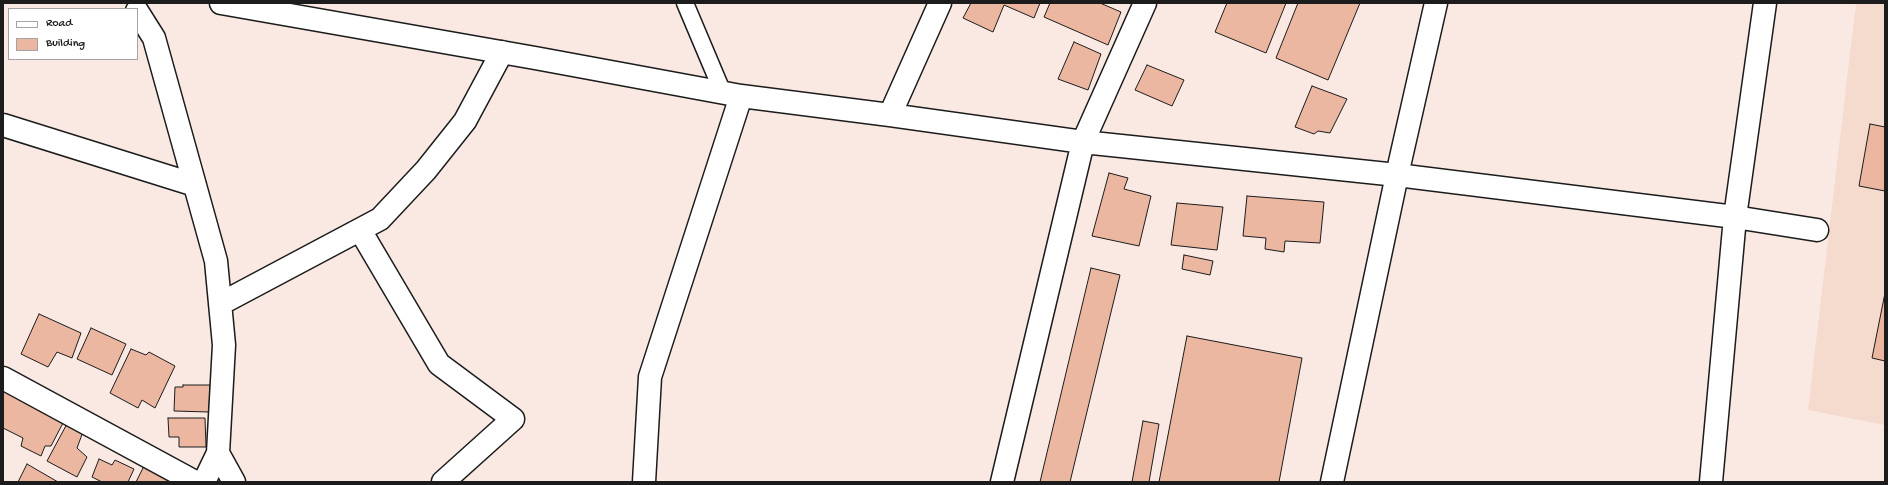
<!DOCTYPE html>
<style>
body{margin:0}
#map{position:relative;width:1888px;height:485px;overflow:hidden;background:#f9e9e2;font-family:"Gochi Hand",sans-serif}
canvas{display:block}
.frame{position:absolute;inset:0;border:4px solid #1c1c1c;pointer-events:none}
.legend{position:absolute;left:8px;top:8px;width:130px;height:52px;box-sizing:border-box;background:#fff;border:1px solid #a4a4a4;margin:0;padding:5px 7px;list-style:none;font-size:12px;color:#1c1c1c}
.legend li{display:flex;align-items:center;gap:8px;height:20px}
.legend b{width:20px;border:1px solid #a4a4a4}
</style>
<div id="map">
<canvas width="1888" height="485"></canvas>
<div class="frame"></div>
<ul class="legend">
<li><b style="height:5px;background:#fff"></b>Road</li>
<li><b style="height:11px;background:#ecb7a0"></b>Building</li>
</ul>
</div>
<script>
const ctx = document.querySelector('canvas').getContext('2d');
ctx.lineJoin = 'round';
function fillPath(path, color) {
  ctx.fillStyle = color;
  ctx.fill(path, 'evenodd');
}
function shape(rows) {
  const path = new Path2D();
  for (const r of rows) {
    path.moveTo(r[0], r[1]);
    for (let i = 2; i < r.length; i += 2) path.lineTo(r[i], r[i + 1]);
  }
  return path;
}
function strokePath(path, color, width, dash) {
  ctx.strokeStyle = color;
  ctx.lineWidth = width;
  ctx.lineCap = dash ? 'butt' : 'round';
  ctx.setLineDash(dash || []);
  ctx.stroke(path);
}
fillPath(shape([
 [1856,3,1885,3,1885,425,1808,410]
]), '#f5dace');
const building = shape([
 [971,3,1040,3,1034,18,1004,5,993,32,963,18,971,3],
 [1050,3,1100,3,1121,12,1108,45,1044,17,1050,3],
 [1227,3,1286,3,1266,53,1215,32,1227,3],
 [1298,3,1360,3,1328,80,1276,58,1298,3],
 [1074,42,1101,54,1088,90,1058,79,1074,42],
 [1147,65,1184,80,1172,106,1135,90,1147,65],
 [1312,86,1347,99,1330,133,1318,131,1314,134,1295,127,1312,86],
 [1870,124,1885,127,1885,191,1859,186,1870,124],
 [1109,173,1128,178,1124,189,1151,196,1139,246,1092,236,1109,173],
 [1247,196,1324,202,1320,243,1285,241,1284,252,1265,249,1266,238,1243,236,1247,196],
 [1177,203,1223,207,1217,250,1171,245,1177,203],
 [1184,255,1213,261,1210,275,1182,269,1184,255],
 [1091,268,1120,275,1070,482,1040,482,1091,268],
 [1885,293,1885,361,1872,358,1885,293],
 [39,314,81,333,72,358,57,352,48,367,21,354,39,314],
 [91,328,126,344,112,375,77,359,91,328],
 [1187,336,1302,358,1279,482,1159,482,1187,336],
 [131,349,146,355,149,352,175,366,155,408,142,400,138,408,110,393,131,349],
 [183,385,210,385,209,412,174,411,175,387,183,387,183,385],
 [3,391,64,421,51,446,45,446,41,456,21,446,23,438,3,428,3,391],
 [168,418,205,418,206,447,179,447,179,437,169,437,168,418],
 [1143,421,1159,424,1149,482,1132,482,1143,421],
 [68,422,84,429,77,448,87,457,77,477,47,461,68,422],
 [99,459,112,465,115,460,134,469,128,482,102,482,92,477,99,459],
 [27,464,58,482,18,482,27,464],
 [145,464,174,482,136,482,145,464]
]);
fillPath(building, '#ecb7a0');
strokePath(building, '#1c1c1c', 1);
const lane = shape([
 [685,3,723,93]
]);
const street = shape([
 [221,3,535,58,741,96,890,115,1083,142,1397,175,1735,217,1817,230],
 [137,11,154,38,216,261,224,345,218,453,204,482],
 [890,115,940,3],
 [3,125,195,185],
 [360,230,439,364,513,419,443,482],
 [220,304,380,219,426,170,465,121,502,52],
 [3,378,195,482],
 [218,453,234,482],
 [644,482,650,377,741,96],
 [1002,482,1083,142,1145,3],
 [1711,482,1735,217,1765,3]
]);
const secondary = shape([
 [1332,482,1397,175,1436,3]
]);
strokePath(lane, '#1c1c1c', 19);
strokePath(street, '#1c1c1c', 25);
strokePath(secondary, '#1c1c1c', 25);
strokePath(lane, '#fff', 16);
strokePath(street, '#fff', 22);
strokePath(secondary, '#fff', 22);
</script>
